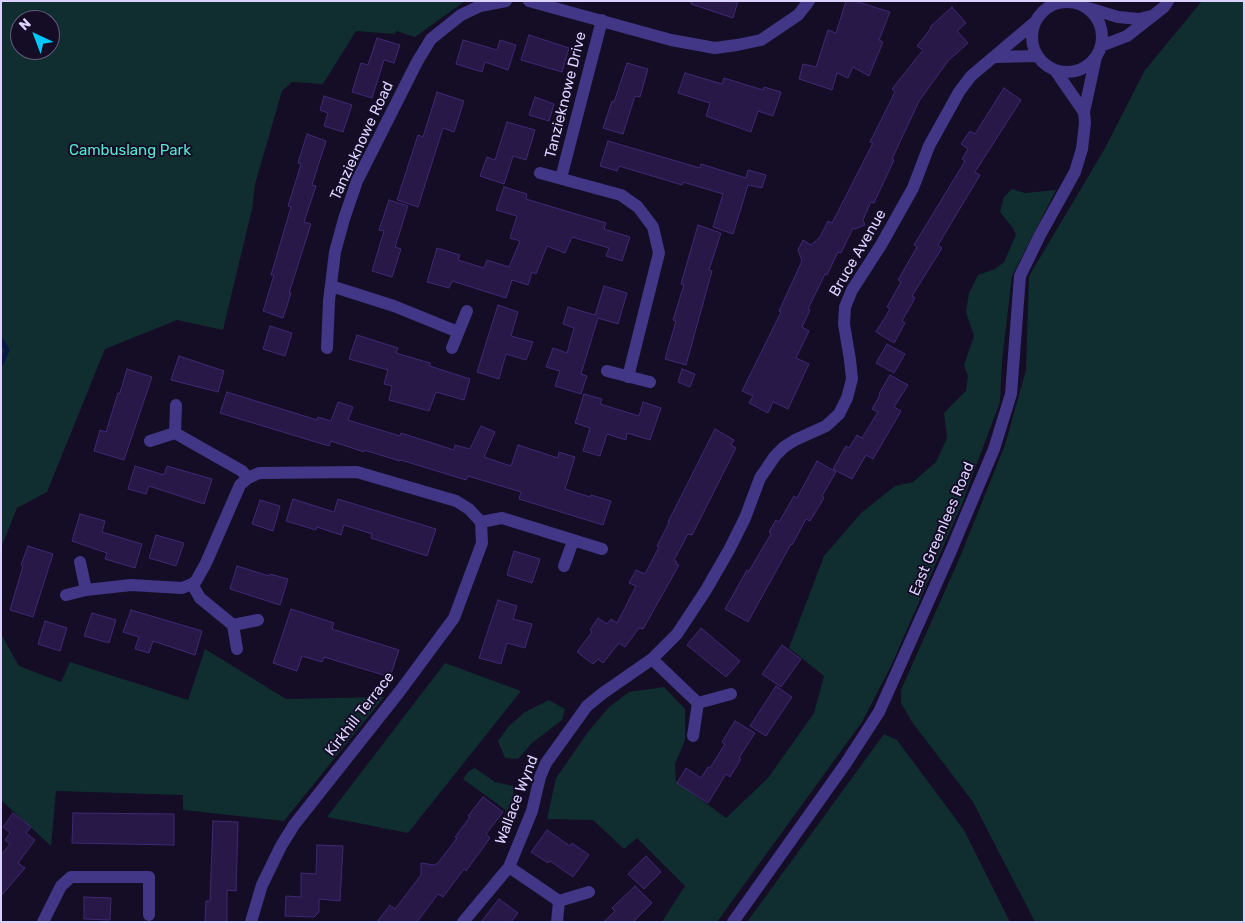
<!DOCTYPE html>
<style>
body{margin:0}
#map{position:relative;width:1245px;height:923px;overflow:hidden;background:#140d25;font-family:Rubik,sans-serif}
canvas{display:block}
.frame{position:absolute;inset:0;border:2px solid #dcd2ff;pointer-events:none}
.north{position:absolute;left:10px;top:10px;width:50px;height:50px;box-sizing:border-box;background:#140d25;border:1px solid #645c7c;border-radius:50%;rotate:317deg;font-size:14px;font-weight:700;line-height:20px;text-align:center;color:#dcd2ff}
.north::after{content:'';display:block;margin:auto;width:18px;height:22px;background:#00c8fd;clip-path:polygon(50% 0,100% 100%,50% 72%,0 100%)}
</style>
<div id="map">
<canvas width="1245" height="923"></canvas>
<div class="frame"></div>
<div class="north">N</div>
</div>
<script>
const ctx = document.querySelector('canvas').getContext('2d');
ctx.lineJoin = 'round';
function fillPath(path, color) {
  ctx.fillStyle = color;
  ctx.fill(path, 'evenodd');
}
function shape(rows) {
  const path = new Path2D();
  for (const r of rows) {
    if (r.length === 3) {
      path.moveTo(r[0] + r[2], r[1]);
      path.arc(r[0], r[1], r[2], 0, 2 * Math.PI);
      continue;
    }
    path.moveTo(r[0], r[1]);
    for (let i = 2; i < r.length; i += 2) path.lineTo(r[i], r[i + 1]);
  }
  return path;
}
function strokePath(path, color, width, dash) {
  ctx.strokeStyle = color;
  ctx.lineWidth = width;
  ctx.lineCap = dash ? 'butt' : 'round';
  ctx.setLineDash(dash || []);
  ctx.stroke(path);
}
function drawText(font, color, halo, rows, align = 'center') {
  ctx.font = font + ' Rubik,sans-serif';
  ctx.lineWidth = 4;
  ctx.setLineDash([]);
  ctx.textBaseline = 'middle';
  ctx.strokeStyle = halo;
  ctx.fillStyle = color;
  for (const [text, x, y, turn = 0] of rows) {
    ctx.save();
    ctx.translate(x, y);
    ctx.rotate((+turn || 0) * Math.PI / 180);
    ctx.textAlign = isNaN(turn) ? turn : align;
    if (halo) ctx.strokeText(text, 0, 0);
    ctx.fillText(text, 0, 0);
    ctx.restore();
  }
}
fillPath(shape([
 [1,1,465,1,415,37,396,31,395,34,356,31,323,84,292,82,282,91,255,184,252,209,223,330,177,320,105,349,47,492,17,508,1,548],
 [20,20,50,20,50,50,20,50],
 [1202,1,1244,1,1244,922,1035,922,973,802,912,722,901,703,901,690,960,557,1005,445,1026,370,1029,276,1104,150,1145,70],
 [1012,189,1025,193,1056,190,1012,276,1002,361,1000,402,961,506,891,666,862,722,717,922,662,922,685,886,637,838,624,849,593,820,547,819,556,778,588,732,608,708,629,692,664,687,685,709,685,740,675,764,676,781,726,818,768,778,814,713,824,676,789,648,824,556,861,513,895,486,913,482,936,462,947,438,944,413,966,391,968,376,964,365,974,336,966,312,969,293,978,275,995,269,1004,262,1016,235,1013,228,1000,212,1004,197],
 [1,634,19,666,61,682,70,662,188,700,205,649,286,699,384,697,284,821,183,810,183,795,56,791,51,846,1,800],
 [445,663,521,691,408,833,327,817],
 [549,700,565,709,562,720,532,743,518,759,505,758,498,741,509,726,525,712],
 [884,734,897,740,964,830,1010,922,747,922],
 [475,768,495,782,513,786,514,797,507,811,463,779,469,771]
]), '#102d30');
strokePath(shape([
 [1,340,7,350,1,364]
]), '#071745', 5);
const building = shape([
 [691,1,738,1,733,18,691,4,691,1],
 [846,1,855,1,890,12,879,40,883,42,869,76,853,67,848,78,837,73,832,90,799,79,803,64,816,67,828,30,836,33,846,1],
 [952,7,966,23,957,31,968,43,948,61,919,101,892,159,894,160,880,190,874,203,871,202,863,220,865,225,855,229,853,228,841,253,838,252,827,275,825,274,808,309,810,310,802,327,809,331,796,358,809,364,788,409,773,402,768,413,749,403,753,396,742,391,781,312,779,311,802,261,798,250,803,240,811,245,820,237,828,221,832,223,873,143,870,142,895,92,892,89,923,50,917,46,931,28,930,27,952,7],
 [529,35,569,48,562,72,521,60,529,35],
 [377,38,400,45,394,63,384,60,372,98,352,92,361,63,368,65,377,38],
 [463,40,497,50,500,40,516,45,508,70,485,62,482,72,456,64,463,40],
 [627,63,648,69,640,97,635,96,623,134,603,128,612,101,614,102,627,63],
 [685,73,722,84,724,78,763,90,764,87,781,92,773,116,758,111,751,132,706,116,710,103,678,93,685,73],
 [1004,88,1021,100,975,172,980,175,938,245,942,248,912,296,915,298,902,321,905,323,894,343,876,332,890,309,887,307,901,282,898,280,917,247,914,245,965,161,962,159,968,149,961,144,970,131,975,134,1004,88],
 [437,92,464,101,454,132,443,128,418,207,397,200,418,135,423,137,437,92],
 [324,96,352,105,343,132,324,126,328,113,320,110,324,96],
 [535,97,554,104,549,121,529,115,535,97],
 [507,122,535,130,526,160,513,156,504,184,480,176,487,157,495,160,507,122],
 [307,134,326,141,312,185,316,186,304,222,311,224,289,293,291,293,283,318,263,311,274,275,271,275,291,207,288,206,301,164,298,163,307,134],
 [608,141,700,168,701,164,746,178,748,170,766,175,762,188,748,185,733,234,713,227,723,194,683,182,682,185,619,166,617,171,600,166,608,141],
 [504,187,527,194,526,199,606,223,604,229,630,237,622,261,606,256,609,248,572,237,565,253,547,246,536,274,532,272,528,285,512,280,506,298,452,281,449,288,427,282,437,248,460,255,458,260,484,268,487,260,509,267,520,241,510,238,517,216,496,210,504,187],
 [389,200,408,206,395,247,401,249,392,277,372,271,384,231,379,230,389,200],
 [698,225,721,233,709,270,712,271,686,365,665,359,676,321,673,320,684,285,681,284,698,225],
 [604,286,627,293,618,324,598,318,581,374,587,376,581,394,555,386,560,371,546,367,553,348,567,353,574,328,563,324,568,307,595,315,604,286],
 [498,305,518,312,511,336,533,342,526,360,506,354,499,379,477,372,498,305],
 [270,326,292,333,285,356,263,349,270,326],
 [357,335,398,348,396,353,430,363,430,366,470,379,464,400,436,392,429,411,389,400,392,386,384,384,388,370,349,359,357,335],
 [887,344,905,354,894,373,876,363,887,344],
 [179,356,224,371,218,392,171,380,179,356],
 [127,369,152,377,124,460,94,451,100,430,106,432,118,393,120,393,127,369],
 [682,369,695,374,690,387,678,382,682,369],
 [890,375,908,385,894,407,901,411,873,459,866,455,852,479,833,469,846,446,849,448,857,435,862,438,878,412,872,409,880,395,879,394,890,375],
 [227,392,317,420,318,417,331,421,338,402,353,407,348,420,400,436,401,433,454,450,455,445,470,449,481,426,495,432,484,457,511,466,518,445,558,458,559,452,575,457,565,489,590,497,591,495,611,501,603,525,519,499,521,492,468,476,466,480,401,460,400,461,364,450,364,452,331,441,329,446,220,413,227,392],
 [584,394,602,399,600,404,639,416,643,402,661,408,650,440,627,433,626,440,607,434,600,456,583,451,590,428,575,423,584,394],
 [715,429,734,440,731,445,736,448,692,535,688,534,674,560,677,562,676,564,679,565,643,629,639,628,625,647,619,643,603,663,598,659,593,664,577,652,592,632,590,630,598,618,607,624,611,619,617,623,636,586,629,583,636,570,645,574,659,547,657,546,669,523,668,522,715,429],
 [817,461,836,472,822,496,824,498,810,521,806,519,792,545,791,544,748,622,725,609,747,570,749,571,771,534,769,532,776,520,779,522,794,496,797,498,817,461],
 [135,466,164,475,167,466,212,479,204,504,149,486,146,494,128,489,135,466],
 [293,499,334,512,338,499,436,529,427,556,371,538,372,534,344,525,341,535,317,527,316,530,286,521,293,499],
 [260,500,280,506,273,531,252,524,260,500],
 [80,514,105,521,102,532,142,544,135,568,105,559,107,553,72,541,80,514],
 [156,535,184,543,176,566,149,558,156,535],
 [28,546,53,554,33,617,10,610,23,566,21,565,28,546],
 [514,551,540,559,532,583,507,575,514,551],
 [237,566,269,576,270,574,288,579,280,605,230,589,237,566],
 [498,600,517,606,513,619,532,624,525,648,507,643,501,664,479,658,498,600],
 [291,609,334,623,332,629,399,650,390,677,324,657,322,662,302,656,297,671,273,663,291,609],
 [131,610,202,631,195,655,153,641,149,653,135,649,139,637,123,632,131,610],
 [92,613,116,620,109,643,84,636,92,613],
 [45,621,67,628,60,651,38,644,45,621],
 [701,628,740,661,726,677,687,645,701,628],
 [782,645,801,659,781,687,762,674,782,645],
 [776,686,792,697,766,736,750,726,776,686],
 [735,721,755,733,739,758,741,759,730,777,726,774,708,803,677,783,686,768,701,778,708,767,710,768,725,744,722,742,735,721],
 [483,797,503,812,486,834,490,838,466,871,464,869,443,897,438,894,417,922,377,922,390,905,395,909,421,875,421,863,434,865,438,863,457,838,455,837,470,817,468,816,483,797],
 [13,813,31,827,26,833,35,840,18,863,25,868,1,896,1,855,10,844,5,840,10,833,3,827,13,813],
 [73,813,174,814,174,845,72,843,73,813],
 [213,821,238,822,236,891,227,890,227,922,205,922,206,901,210,901,213,821],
 [547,830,570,846,572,843,589,855,573,877,550,861,548,863,531,852,547,830],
 [317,845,343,846,340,901,319,899,319,912,314,917,285,916,286,896,301,897,301,873,316,874,317,845],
 [646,856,661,872,644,889,628,874,646,856],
 [635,886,652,903,633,922,604,922,615,911,612,908,635,886],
 [84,897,111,898,110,920,84,919,84,897],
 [499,899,518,913,511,922,481,922,499,899]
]);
fillPath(building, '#271847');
strokePath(building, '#402975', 1);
strokePath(shape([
 [529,1,671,40,715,48,737,45,761,40,798,15,809,1],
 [1067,37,35],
 [1088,8,1118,17,1139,19,1151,16],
 [1101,46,1127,36,1164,7,1168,1],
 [995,57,1037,56],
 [1055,70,1084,112],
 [540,173,621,195,638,207,653,227,659,253,628,377],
 [561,178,602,20],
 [331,286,394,306,458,332],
 [327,348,329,301,335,252,344,219,357,181,417,62,431,39,461,15,480,6,506,1],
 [452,348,467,311],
 [607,371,650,382],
 [175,433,242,471,248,478],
 [150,441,175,433,176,405],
 [80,562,86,590],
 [564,566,573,541],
 [192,584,200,598,233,625],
 [66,595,86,590,131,585,182,588,192,584,196,581,206,563,240,485,248,478,259,473,357,472,456,501,469,509,481,522,502,518,602,549],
 [237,649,233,625,258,620],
 [652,659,698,703,731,694],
 [693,736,698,703],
 [509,867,559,901,589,892],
 [43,922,61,886,71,877,149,877,149,915],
 [251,922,262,885,281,846,294,825,400,691,454,618,482,543,481,522],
 [463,922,509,867,532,811,540,777,546,763,587,706,603,693,652,659,677,634,706,590,729,550,745,518,760,478,775,456,784,447,795,440,826,426,839,414,847,398,852,379,850,360,844,324,845,307,852,290,881,245,913,188,929,146,959,92,971,76,1035,22],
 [557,922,559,901],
 [733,922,846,763,879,712,950,553,994,449,1011,394,1020,276,1040,235,1075,172,1082,149,1085,123,1084,112,1096,57]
]), '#423687', 12);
drawText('15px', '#dcd2ff', '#140d25', [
 ["Tanzieknowe Drive",566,95,-76],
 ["Tanzieknowe Road",362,141,-65],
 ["Bruce Avenue",858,253,-60],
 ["East Greenlees Road",942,529,-67],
 ["Kirkhill Terrace",360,714,-52],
 ["Wallace Wynd",517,800,-69]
]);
drawText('15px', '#56e6d2', '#140d25', [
 ["Cambuslang Park",130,151]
]);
</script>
